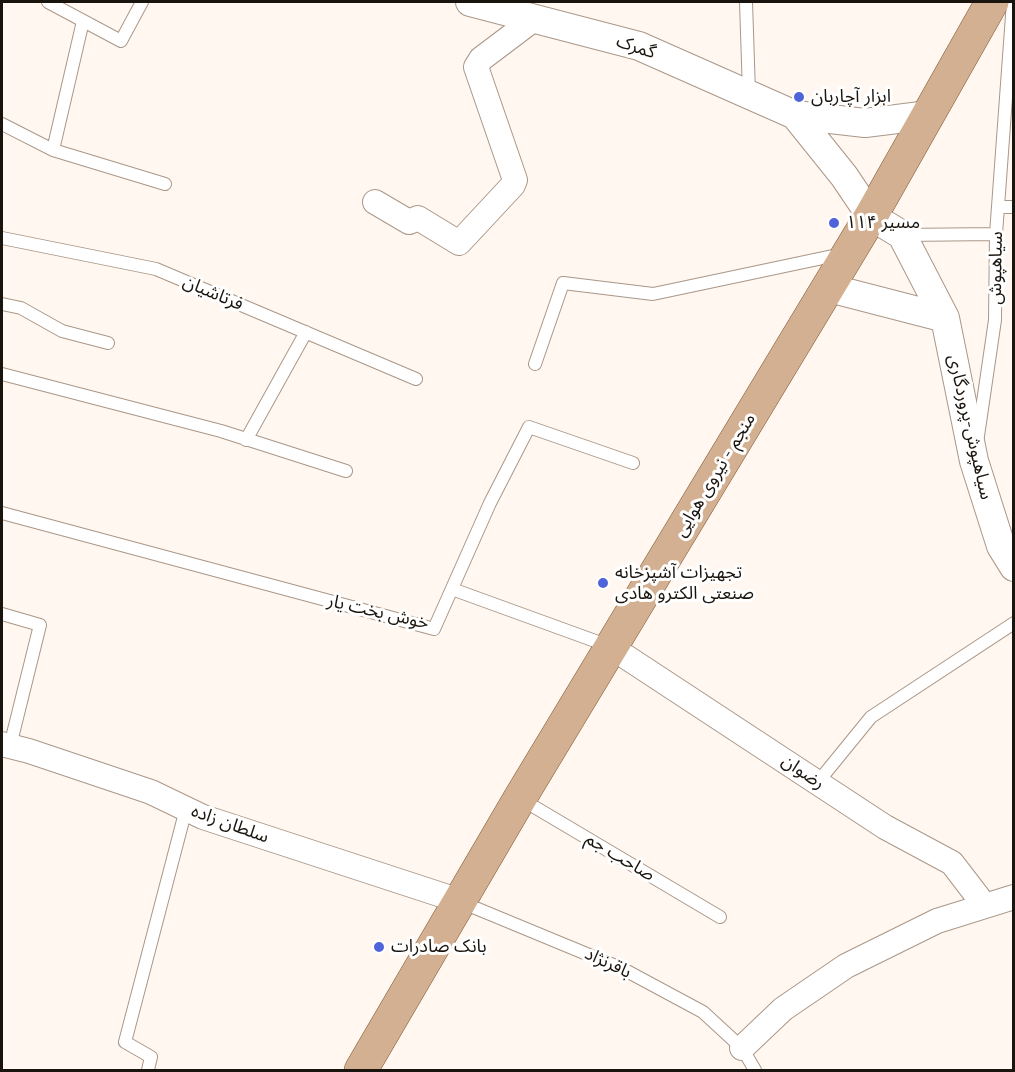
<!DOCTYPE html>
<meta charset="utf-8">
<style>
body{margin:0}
#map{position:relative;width:1015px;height:1072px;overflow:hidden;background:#fff7f0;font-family:Montserrat,sans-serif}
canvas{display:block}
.frame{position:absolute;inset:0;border:3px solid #1a140e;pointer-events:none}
</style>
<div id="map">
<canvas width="1015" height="1072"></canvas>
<div class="frame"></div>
</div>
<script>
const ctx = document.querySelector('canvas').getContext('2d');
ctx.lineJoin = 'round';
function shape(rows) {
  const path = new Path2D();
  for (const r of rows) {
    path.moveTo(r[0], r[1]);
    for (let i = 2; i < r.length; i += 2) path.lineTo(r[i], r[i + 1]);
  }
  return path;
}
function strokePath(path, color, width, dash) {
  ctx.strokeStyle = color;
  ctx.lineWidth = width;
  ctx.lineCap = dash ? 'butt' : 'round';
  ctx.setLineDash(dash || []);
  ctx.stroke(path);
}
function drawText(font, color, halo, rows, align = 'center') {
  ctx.font = font + ' Montserrat,"Noto Sans Arabic",sans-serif';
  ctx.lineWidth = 6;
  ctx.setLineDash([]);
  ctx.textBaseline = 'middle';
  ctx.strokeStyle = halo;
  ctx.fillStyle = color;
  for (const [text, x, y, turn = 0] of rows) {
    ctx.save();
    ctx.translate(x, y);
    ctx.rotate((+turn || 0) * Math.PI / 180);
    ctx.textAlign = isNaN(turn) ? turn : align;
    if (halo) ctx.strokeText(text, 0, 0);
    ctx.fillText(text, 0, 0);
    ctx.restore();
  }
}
const service = shape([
 [48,2,121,41,142,2],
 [746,2,749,93],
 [83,21,53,150,165,184],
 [2,124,53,150],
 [998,207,1014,207],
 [902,235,996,234],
 [2,238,156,269,416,379],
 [2,304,21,308,62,331,108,343],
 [535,364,563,283,653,294,842,254],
 [2,374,221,431,346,471],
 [978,436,995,320,996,234,1013,2],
 [246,440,306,332],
 [2,513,434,629,490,503,529,427,633,463],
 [452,589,609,646],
 [2,614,40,625,10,746],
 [818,782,871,717,1014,623],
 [521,799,720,917],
 [461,902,623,969,703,1012,742,1048,755,1070],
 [148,1070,151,1057,125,1042,186,809]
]);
const minor = shape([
 [375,202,409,222,418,218,459,243,513,185,515,180,476,67,481,59,534,19],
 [611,647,885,827,952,863,985,906],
 [2,744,29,751,151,792,203,817,460,901],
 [742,1048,783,1009,846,966,937,921,1014,897]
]);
const tertiary = shape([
 [470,2,639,46,795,115,865,123,929,115],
 [795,115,844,176,871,216,902,235,945,318,974,461,1001,546,1014,567],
 [829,288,945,318]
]);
const primary = shape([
 [361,1070,520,798,871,216,992,2]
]);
strokePath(service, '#aa9788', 14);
strokePath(minor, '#aa9788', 26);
strokePath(tertiary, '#aa9788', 30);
strokePath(primary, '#7e5733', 34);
strokePath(service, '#fff', 12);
strokePath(minor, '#fff', 24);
strokePath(tertiary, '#fff', 28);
strokePath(primary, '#d2b091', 33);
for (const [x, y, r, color] of [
 [799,97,6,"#5064da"],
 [834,223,6,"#5064da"],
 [603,583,6,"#5064da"],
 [379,947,6,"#5064da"]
]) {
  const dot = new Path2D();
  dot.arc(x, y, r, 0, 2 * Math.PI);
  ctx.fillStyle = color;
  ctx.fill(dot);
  strokePath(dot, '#fff', 2);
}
drawText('18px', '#1a140e', '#fff', [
 ["گمرک",636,47,19],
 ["سیاهپوش",996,268,-89],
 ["فرتاشیان",213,293,23],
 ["سیاهپوش-پروردگاری",970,427,77],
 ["منجم - نیروی هوایی",715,475,-59],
 ["خوش بخت یار",378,612,13],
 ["رضوان",803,772,34],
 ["سلطان زاده",230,824,20],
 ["صاحب جم",620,857,31],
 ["باقرنژاد",608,963,25]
]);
drawText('18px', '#1a140e', '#fff', [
 ["ابزار آچاربان",811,97],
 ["مسیر ۱۱۴",846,223],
 ["تجهیزات آشپزخانه",615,573],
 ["صنعتی الکترو هادی",615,594],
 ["بانک صادرات",391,947]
], 'left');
</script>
